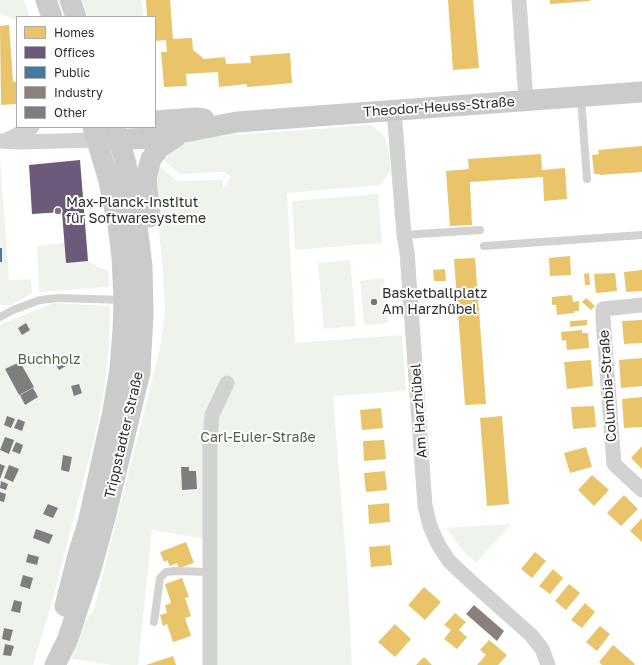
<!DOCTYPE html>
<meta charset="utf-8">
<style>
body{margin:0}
#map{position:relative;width:642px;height:665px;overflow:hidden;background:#fff;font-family:"Golos Text",sans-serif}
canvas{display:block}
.legend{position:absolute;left:16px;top:16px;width:140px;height:112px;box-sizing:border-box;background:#fff;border:1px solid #ababab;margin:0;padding:5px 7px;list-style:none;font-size:12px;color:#2d2d2d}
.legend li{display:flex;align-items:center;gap:8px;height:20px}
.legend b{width:20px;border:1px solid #ababab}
</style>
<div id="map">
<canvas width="642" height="665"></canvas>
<ul class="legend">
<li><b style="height:11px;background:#e9c46a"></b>Homes</li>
<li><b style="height:11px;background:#6d597a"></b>Offices</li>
<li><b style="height:11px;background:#457b9d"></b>Public</li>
<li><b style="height:11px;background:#8a817c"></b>Industry</li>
<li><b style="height:11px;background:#7e7e7e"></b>Other</li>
</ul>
</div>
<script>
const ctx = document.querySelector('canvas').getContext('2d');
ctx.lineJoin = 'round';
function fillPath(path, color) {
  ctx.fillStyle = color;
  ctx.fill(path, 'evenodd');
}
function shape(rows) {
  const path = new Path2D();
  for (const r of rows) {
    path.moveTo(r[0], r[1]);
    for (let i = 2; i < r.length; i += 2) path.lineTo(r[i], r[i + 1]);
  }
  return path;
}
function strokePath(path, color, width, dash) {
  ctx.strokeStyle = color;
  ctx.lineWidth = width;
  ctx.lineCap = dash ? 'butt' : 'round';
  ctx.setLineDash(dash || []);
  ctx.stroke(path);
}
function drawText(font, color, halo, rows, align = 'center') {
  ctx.font = font + ' "Golos Text",sans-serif';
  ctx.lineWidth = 4;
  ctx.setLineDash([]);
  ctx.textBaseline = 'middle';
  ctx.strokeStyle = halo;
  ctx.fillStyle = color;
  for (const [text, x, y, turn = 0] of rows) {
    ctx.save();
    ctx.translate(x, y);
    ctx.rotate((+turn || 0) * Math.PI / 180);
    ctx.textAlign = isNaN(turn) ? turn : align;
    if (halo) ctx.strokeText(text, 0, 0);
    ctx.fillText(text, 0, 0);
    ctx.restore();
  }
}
fillPath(shape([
 [0,0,24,0,30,17,17,17,17,20,0,14],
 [82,0,141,0,144,17,88,17],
 [371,125,385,137,389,151,390,171,380,185,287,193,295,343,402,335,406,391,333,396,347,571,352,665,210,665,210,541,200,538,152,530,138,665,113,665,72,659,84,623,94,610,160,348,165,312,163,274,154,177,159,166,177,181,223,180,223,188,231,177,224,172,180,174,162,159,174,150,194,138],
 [0,158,9,280,31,279,32,293,12,305,0,305],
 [378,194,382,243,295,250,292,201],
 [64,243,66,263,88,261,100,268,108,270,109,287,39,292,37,246],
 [350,260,356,326,324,329,318,263],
 [384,278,388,323,364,325,360,281],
 [53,303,110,306,109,344,104,391,94,439,52,602,33,665,0,665,0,326,4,323],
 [511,524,476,563,463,551,446,528]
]), '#eef3eb');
fillPath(shape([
 [146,0,170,0,173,39,192,38,193,50,204,59,225,57,226,64,251,63,250,56,290,53,292,83,247,87,247,84,219,87,218,72,186,74,187,86,164,87,161,52,167,52,166,40,155,41,155,17,147,17],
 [448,0,473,0,479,68,453,70],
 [550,0,590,0,590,1,550,4],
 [9,25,13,82,17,81,17,104,1,105,0,26],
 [642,146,642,172,600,175,600,174,594,174,592,155,599,154,598,150],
 [541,154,542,170,565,168,567,199,544,201,543,177,470,182,472,225,450,226,446,171,469,169,468,159],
 [570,256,571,275,550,276,549,258],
 [475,258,486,404,465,405,454,259],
 [445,269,446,281,434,281,433,270],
 [642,270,642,291,626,292,624,272],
 [589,273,590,285,585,285,584,274],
 [615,273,617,291,596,293,594,274],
 [572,295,573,302,579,301,579,311,574,311,574,313,557,315,556,305,552,305,552,297],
 [586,298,595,306,591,310,582,302],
 [587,320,587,325,570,327,570,321],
 [642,320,642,343,624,344,622,321],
 [582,330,582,333,588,333,589,348,567,350,566,340,562,341,561,332],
 [642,358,642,386,621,388,619,360],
 [591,360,593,386,567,389,564,362],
 [642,397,642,427,624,428,622,399],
 [594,406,596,427,573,429,571,407],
 [381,408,383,428,362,430,360,410],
 [502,416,509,504,487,506,480,418],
 [384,440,386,459,364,461,363,441],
 [642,446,642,469,631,458],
 [586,447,592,467,570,473,564,453],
 [385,471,387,490,366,492,364,473],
 [592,475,609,490,594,506,578,490],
 [624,495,638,509,621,526,607,513],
 [389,503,390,522,369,524,368,505],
 [642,518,642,542,630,531],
 [186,542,194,563,179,568,177,563,170,566,167,560,164,562,160,552],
 [390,545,392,565,371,567,369,547],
 [535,552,546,561,532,578,521,569],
 [553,569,563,578,550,594,539,586],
 [182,578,189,597,185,598,191,616,185,618,191,636,173,642,167,624,163,626,160,615,167,613,165,605,171,603,165,584],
 [569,584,580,593,566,610,555,601],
 [424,587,441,602,425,620,408,605],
 [585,603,595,612,582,628,571,620],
 [455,613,466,622,459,630,467,637,457,649,444,639,451,630,444,625],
 [395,624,411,639,395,657,378,642],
 [600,626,610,634,597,651,586,642],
 [489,640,507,655,498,665,477,665,486,655,480,650],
 [613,645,635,664,634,665,602,665,599,662],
 [173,656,176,665,146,665],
 [424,657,432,665,416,665]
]), '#e9c46a');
fillPath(shape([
 [80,160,88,261,66,263,62,212,32,214,29,165]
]), '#6d597a');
fillPath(shape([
 [0,248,2,248,2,262,0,262]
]), '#457b9d');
fillPath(shape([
 [474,605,504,631,497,641,466,614]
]), '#8a817c');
fillPath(shape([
 [26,323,30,330,22,335,18,328],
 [62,357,66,366,59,370,54,361],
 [20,362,34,387,19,395,5,369],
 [79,384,82,393,74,396,71,386],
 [33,388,38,397,25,405,20,395],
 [7,416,15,419,11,428,4,425],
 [18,419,25,422,22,431,14,428],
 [5,437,14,440,9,454,0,450],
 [16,442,23,445,20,454,12,451],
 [63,455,72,457,69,472,61,470],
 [0,464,5,466,0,479],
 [9,465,19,469,13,482,4,478],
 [181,467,189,467,189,471,196,471,197,489,182,490],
 [1,481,8,484,6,490,0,488],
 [0,492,6,494,4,502,0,501],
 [48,504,58,508,53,518,43,514],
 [36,529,53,535,49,544,33,538],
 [28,554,39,557,37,565,26,562],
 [23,575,33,578,30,589,20,586],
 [14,600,22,602,20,613,11,611],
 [4,628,13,630,10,641,2,639],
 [5,644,14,646,11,656,3,655]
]), '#7e7e7e');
strokePath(shape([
 [581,98,587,179],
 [404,235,480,230],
 [484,246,642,235],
 [0,317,13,310,40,300,58,298,123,300],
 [154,622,160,578,166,572,175,571,211,572]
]), '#d2d2d2', 8);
strokePath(shape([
 [519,0,526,101],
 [394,110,404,235,407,252,425,506,430,526,438,544,449,561,467,578,531,635,542,649,548,665],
 [0,141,19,142,98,140],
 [5,141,32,127],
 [642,305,603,309,603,319,614,464,642,490],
 [210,665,210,440,212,415,227,383]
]), '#d2d2d2', 15);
strokePath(shape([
 [46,0,52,17],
 [70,0,76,17],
 [155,121,196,118,204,119],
 [106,140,153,138,237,122,642,92],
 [150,217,146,178,151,159,159,148,177,136],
 [65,606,78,555,88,523,113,411,120,369,123,329,124,300,122,257,118,225,109,181,93,127],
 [55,665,67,641,91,569,106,514,140,372,143,314,142,266,134,201,125,160,115,127]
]), '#cbcbcb', 21);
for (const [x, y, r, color] of [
 [58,211,4,"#767676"],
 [374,302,4,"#767676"]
]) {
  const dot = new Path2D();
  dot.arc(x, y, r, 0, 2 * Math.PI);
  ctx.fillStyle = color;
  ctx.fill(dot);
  strokePath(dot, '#fff', 1.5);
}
drawText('14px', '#2d2d2d', '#fff', [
 ["Theodor-Heuss-Straße",439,107,-4],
 ["Columbia-Straße",608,386,-94],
 ["Am Harzhübel",419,411,-94],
 ["Trippstadter Straße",124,435,-77]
]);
drawText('14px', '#2d2d2d', '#fff', [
 ["Max-Planck-Institut",66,203],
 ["für Softwaresysteme",66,219],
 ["Basketballplatz",382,294],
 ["Am Harzhübel",382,310]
], 'left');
drawText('14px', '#4d633f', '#fff', [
 ["Buchholz",49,360],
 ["Carl-Euler-Straße",258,438]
]);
</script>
